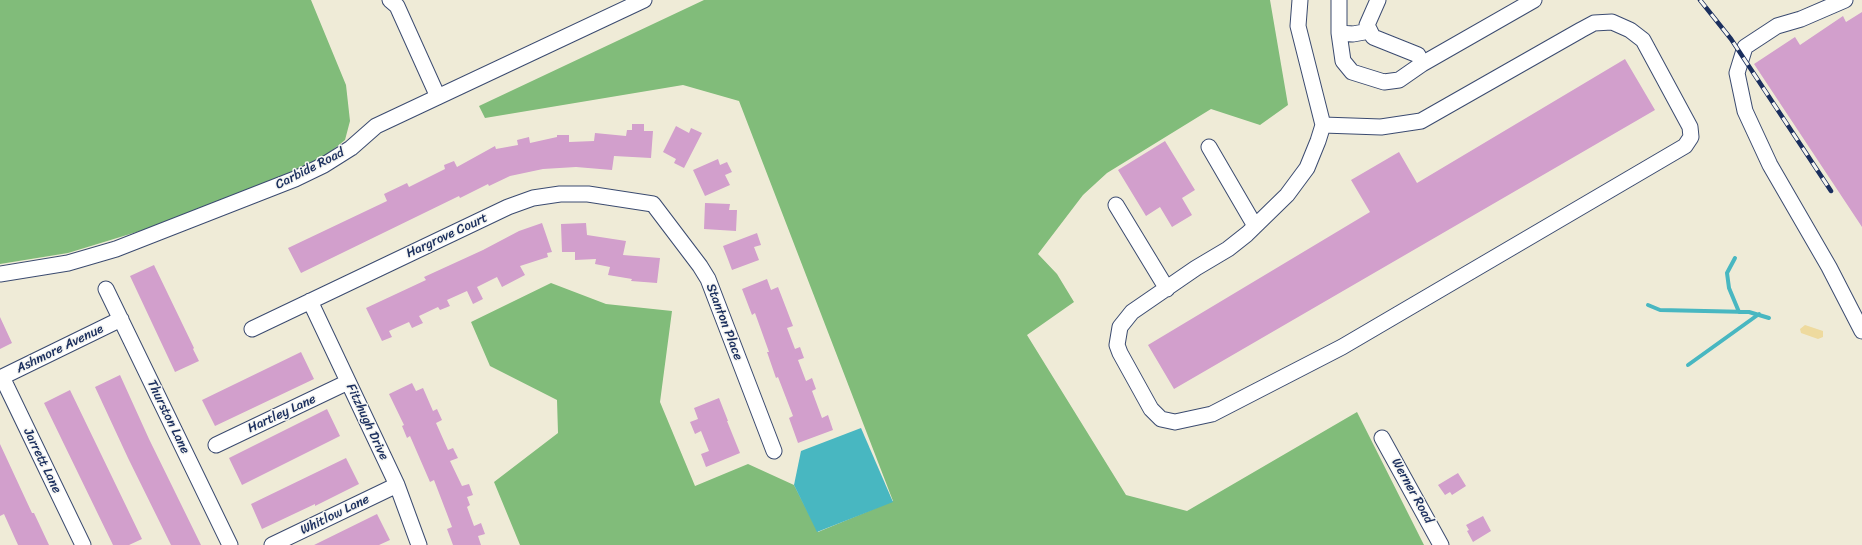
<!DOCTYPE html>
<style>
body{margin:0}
canvas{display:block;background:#efebd7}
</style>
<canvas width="1862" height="545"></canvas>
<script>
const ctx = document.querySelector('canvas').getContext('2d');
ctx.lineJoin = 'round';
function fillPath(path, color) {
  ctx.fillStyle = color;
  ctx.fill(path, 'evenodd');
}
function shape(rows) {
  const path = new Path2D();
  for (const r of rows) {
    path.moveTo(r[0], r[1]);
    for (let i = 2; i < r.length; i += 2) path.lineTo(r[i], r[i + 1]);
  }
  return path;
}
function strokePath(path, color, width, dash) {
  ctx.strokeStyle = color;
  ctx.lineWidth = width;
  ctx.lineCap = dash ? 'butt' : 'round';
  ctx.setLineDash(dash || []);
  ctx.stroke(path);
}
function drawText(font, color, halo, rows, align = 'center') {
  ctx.font = font + ' Sriracha,sans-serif';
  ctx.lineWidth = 3;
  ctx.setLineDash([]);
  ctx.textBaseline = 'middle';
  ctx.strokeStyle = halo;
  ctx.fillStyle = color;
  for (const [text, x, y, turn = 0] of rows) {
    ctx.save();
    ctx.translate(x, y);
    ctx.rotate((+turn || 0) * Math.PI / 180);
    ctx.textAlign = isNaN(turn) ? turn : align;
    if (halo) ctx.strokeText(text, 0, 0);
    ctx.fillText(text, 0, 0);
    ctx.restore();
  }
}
fillPath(shape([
 [0,0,311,0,346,85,350,121,345,140,324,157,293,173,153,227,68,253,0,264],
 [704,0,1270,0,1288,105,1260,125,1211,109,1107,173,1083,195,1038,254,1057,274,1074,302,1027,335,1126,495,1187,511,1357,412,1424,545,520,545,494,482,558,433,557,400,490,366,471,322,551,283,606,304,672,311,660,402,695,486,748,464,794,485,818,532,893,501,739,101,683,85,485,118,479,106]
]), '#81bc7a');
fillPath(shape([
 [1805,325,1823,331,1823,337,1818,339,1801,333,1800,329]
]), '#eeda9e');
fillPath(shape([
 [861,428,893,502,817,532,794,485,801,451]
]), '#48b7c1');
strokePath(shape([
 [1735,258,1727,273,1729,288,1739,312],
 [1648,305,1660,310,1749,312,1769,318],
 [1688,365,1759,314]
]), '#48b7c1', 4);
fillPath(shape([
 [1862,12,1862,227,1754,64,1795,37,1800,45,1843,16,1846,22],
 [1625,59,1655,110,1174,389,1148,345,1370,212,1351,180,1399,152,1417,183],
 [632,124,644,124,644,131,653,131,651,158,614,156,612,170,576,167,543,169,510,176,489,186,488,184,460,198,459,196,301,273,288,248,387,201,384,194,407,183,409,187,445,169,444,165,454,161,457,167,495,146,496,149,518,145,517,140,529,137,530,143,557,137,557,135,569,135,569,142,594,141,595,133,626,136,627,130,632,130],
 [676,126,689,133,691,128,702,133,684,168,674,163,676,159,663,152],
 [1165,141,1195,190,1182,198,1192,215,1172,227,1160,207,1146,216,1118,170],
 [718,159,720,165,727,162,732,172,725,175,730,185,705,196,693,170],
 [705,203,730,204,729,210,737,210,736,231,704,229],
 [542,223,552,252,547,253,548,257,520,266,525,275,502,287,497,277,477,287,483,299,473,304,467,291,447,300,450,306,440,310,438,307,419,316,423,323,412,328,409,322,389,331,392,337,382,341,366,308,426,280,424,277,483,250,519,231],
 [586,223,587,235,626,241,623,255,660,258,657,283,631,281,632,279,608,275,610,267,595,264,596,259,575,260,575,252,562,252,561,224],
 [757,233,761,245,754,247,759,260,732,270,723,246],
 [154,265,194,348,193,349,199,361,175,372,130,276],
 [767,279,771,290,778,287,793,326,787,328,795,349,800,347,804,358,798,360,806,381,812,378,816,389,812,391,822,418,828,415,833,430,798,443,789,418,793,416,778,377,776,378,767,352,769,352,755,313,752,315,742,289],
 [0,317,12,343,0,349],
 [301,352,314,379,215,426,202,400],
 [120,375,149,439,201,545,171,545,128,458,95,387],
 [412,383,416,391,423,388,433,411,437,409,442,420,436,423,448,450,453,448,458,458,450,461,462,486,469,484,473,495,467,497,470,505,467,507,474,526,481,523,485,534,478,536,481,545,453,545,447,529,452,527,434,480,430,482,410,436,407,438,402,426,404,425,389,394],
 [70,390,142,539,129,545,113,545,44,403],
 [719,398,728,421,727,421,740,453,706,467,701,454,709,451,701,431,695,434,690,422,698,419,694,408],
 [327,409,340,436,242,485,229,458],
 [0,444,32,513,34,513,49,545,18,545,4,514,0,516],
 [346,458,359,484,315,506,315,504,262,529,251,504],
 [1458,473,1466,486,1452,495,1450,492,1445,495,1438,485],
 [377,514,390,540,379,545,314,545],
 [1483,516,1491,531,1473,542,1467,531,1469,530,1466,525]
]), '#d29fcc');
const minor = shape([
 [390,0,397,6,438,97],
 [1300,0,1298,26,1323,125,1318,141,1307,168,1287,195,1247,234,1228,249,1196,268,1132,312,1120,327,1117,345,1120,353,1151,409,1161,419,1175,422,1212,414,1342,347,1685,146,1691,137,1690,127,1643,40,1630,30,1612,22,1594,23,1581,30,1421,121,1381,127,1323,125],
 [1339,0,1339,33,1343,61,1352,72,1384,82,1399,80,1422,64,1418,55,1373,37,1367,25,1378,0],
 [1845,0,1801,19,1777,26,1745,47,1737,73,1745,111,1770,165,1829,267,1862,331],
 [1339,33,1353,34,1370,31],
 [1422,64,1534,0],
 [1209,147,1255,226],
 [1116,205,1167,289],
 [0,274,68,263,116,249,295,179,324,165,351,148,376,126,644,0],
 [106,289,230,545],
 [310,301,397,485,419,545],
 [252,329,508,207,533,198,560,194,588,194,653,204,700,266,708,279,774,451],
 [2,377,83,545],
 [0,378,121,319],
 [1382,438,1441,545],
 [216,445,348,382],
 [272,545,397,485]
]);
strokePath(minor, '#3b4b70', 17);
strokePath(minor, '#fff', 15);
const rail = shape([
 [1700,0,1731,39,1831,191]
]);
strokePath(rail, '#1b2f5e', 4.5);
strokePath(rail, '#f6f6f2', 3, [9]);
drawText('13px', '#1b2f5e', '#f6f6f2', [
 ["Carbide Road",310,169,-27],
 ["Hargrove Court",447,236,-25],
 ["Stanton Place",724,322,69],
 ["Ashmore Avenue",60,349,-26],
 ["Hartley Lane",282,414,-25],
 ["Thurston Lane",168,417,64],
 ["Fitzhugh Drive",367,422,65],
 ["Jarrett Lane",42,461,64],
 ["Werner Road",1412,491,61],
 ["Whitlow Lane",335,515,-26]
]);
</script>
